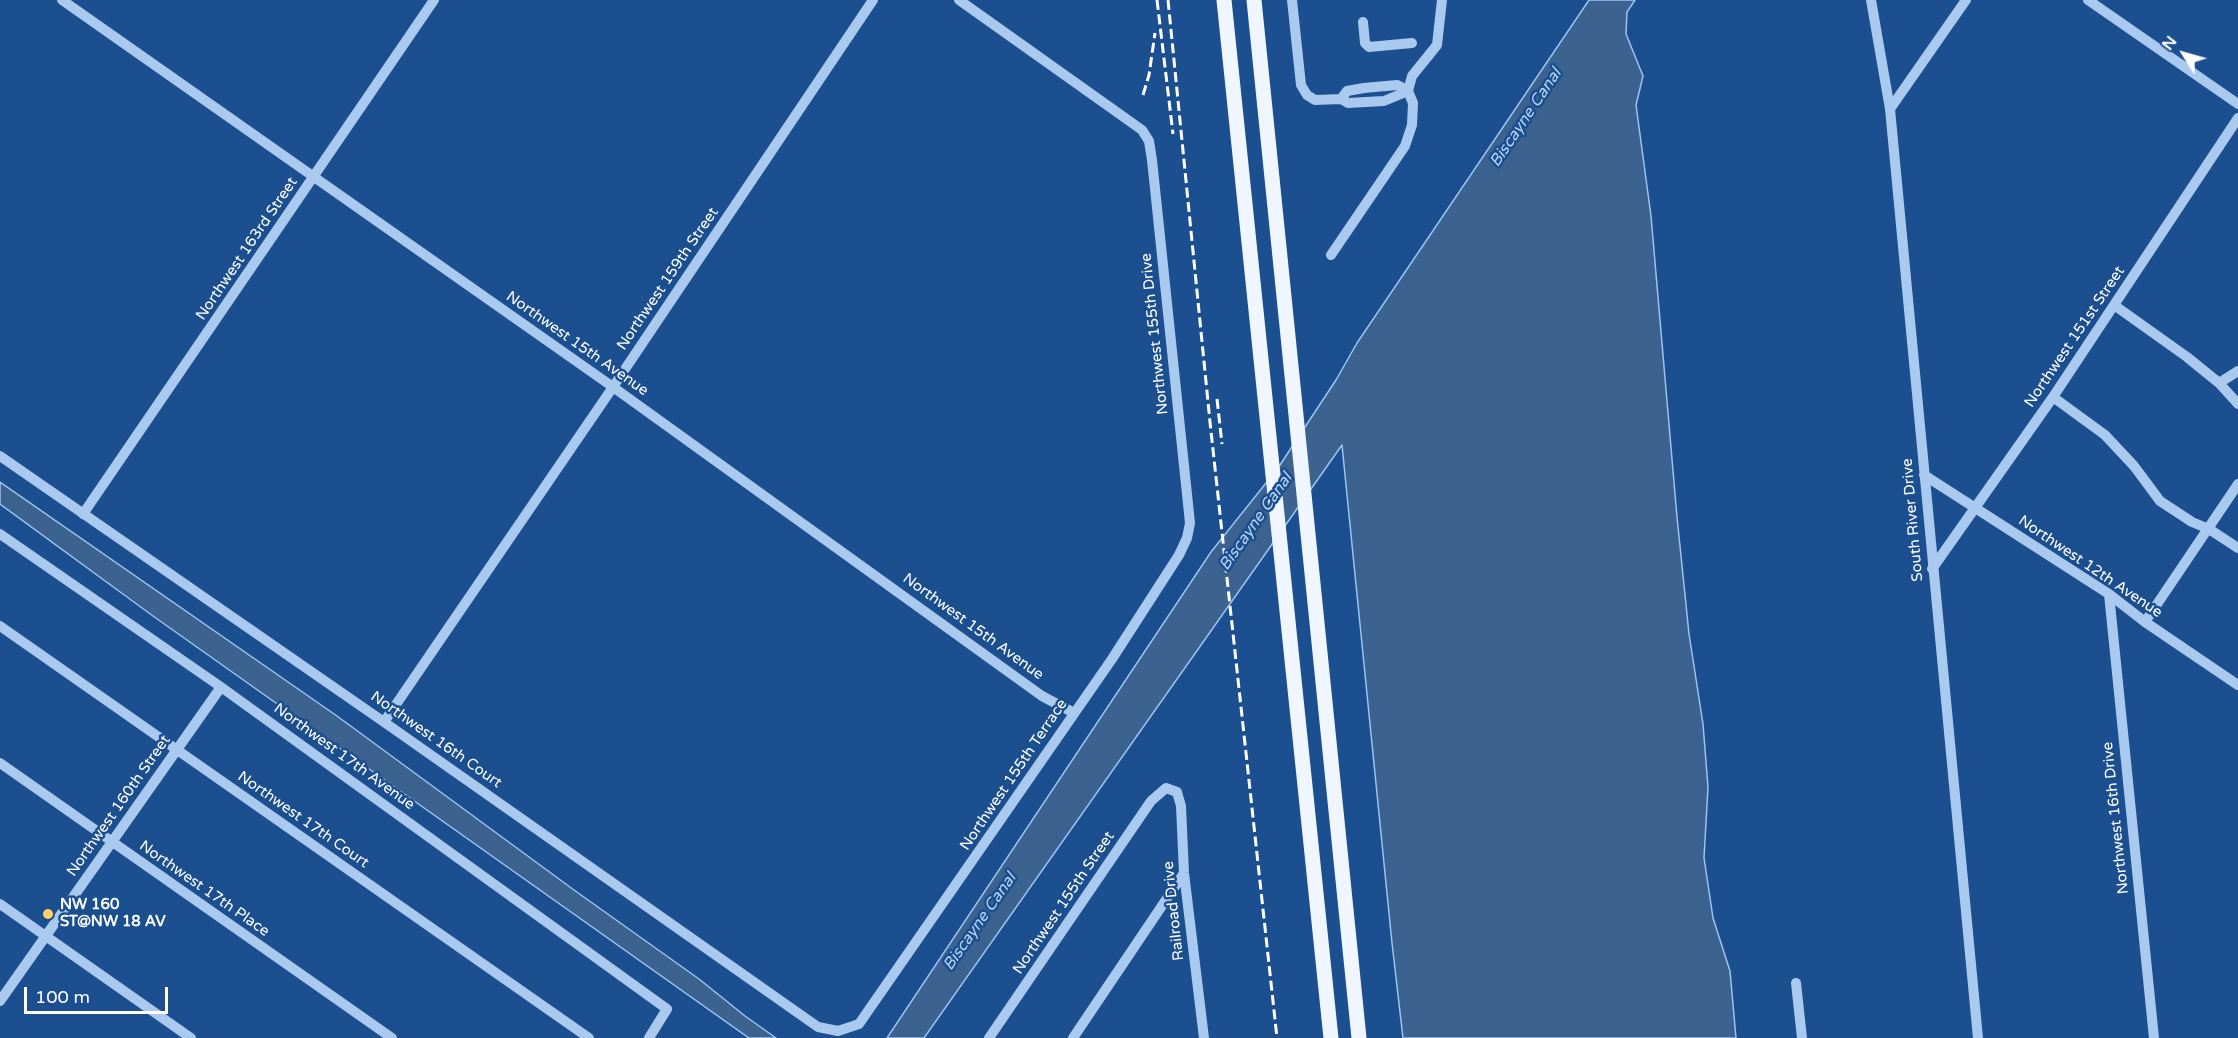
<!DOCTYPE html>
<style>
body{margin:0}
#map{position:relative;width:2238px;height:1038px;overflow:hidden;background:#1b4f8f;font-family:"Varela Round",sans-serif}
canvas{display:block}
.north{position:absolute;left:2154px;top:24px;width:60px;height:60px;-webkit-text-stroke:4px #1b4f8f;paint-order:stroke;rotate:307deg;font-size:16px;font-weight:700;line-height:24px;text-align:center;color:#fff}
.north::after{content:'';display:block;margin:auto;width:21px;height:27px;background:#fff;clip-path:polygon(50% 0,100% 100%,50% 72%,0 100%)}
.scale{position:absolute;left:24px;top:987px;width:144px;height:27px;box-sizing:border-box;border:3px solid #fff;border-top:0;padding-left:8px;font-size:18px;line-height:21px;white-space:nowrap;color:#fff;-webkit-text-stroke:4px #1b4f8f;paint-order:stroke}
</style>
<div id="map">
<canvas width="2238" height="1038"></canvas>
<div class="north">N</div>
<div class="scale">100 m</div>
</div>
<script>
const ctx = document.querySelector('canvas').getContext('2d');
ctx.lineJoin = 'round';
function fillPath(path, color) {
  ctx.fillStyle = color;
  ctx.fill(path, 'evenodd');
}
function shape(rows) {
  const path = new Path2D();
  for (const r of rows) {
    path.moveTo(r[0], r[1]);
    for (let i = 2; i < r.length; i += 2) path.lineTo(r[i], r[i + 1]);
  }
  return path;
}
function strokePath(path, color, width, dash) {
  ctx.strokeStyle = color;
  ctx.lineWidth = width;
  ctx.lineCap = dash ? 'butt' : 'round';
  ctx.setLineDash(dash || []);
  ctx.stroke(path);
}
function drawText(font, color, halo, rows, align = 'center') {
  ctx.font = font + ' "Varela Round",sans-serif';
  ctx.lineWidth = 5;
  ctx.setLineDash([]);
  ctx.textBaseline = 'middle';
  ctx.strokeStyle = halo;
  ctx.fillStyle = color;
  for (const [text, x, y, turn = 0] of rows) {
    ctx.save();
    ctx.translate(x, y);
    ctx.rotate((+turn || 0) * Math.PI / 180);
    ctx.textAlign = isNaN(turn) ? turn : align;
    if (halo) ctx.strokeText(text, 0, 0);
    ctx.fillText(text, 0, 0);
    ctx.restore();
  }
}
const water = shape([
 [1589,0,1635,0,1627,12,1626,34,1643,76,1636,105,1651,216,1677,517,1689,634,1703,724,1708,787,1704,858,1713,918,1730,971,1736,1038,1403,1038,1392,943,1342,445,924,1038,887,1038,1211,552,1278,468,1336,380,1357,343,1589,0],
 [0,482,337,716,574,890,699,979,745,1016,776,1038,749,1038,153,616,0,504,0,482]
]);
fillPath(water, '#3c6290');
strokePath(water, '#9cc4f0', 1.5);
strokePath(shape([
 [62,0,613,387,1042,696,1074,713],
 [1292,0,1301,85,1307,95,1315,100,1341,99,1348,103,1384,101,1408,91],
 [1871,0,1890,109,1978,1038],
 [2088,0,2238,104],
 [1363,22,1365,43,1369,47,1412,43],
 [1341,99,1347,91,1364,88,1397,85,1408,91],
 [1890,109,1966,0],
 [1331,255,1405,146,1412,125,1413,103,1408,91,1412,76,1437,45,1442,0],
 [2114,305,2187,357,2219,383,2238,404],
 [2219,383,2238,371],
 [2053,397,2105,435,2134,466,2160,501,2192,522,2209,529,2238,548],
 [0,456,384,722,818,1027,838,1031,859,1024,1112,659,1179,555,1187,538,1190,523,1152,160,1149,141,1142,130,959,0],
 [1924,475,2109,594,2145,622,2238,685],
 [83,514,434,0],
 [0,534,221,687,667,1009,649,1038],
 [1932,569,2053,397,2238,118],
 [2109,594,2154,1038],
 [2145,622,2238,484],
 [0,626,589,1038],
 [384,722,613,387,873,0],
 [0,763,392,1038],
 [0,904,191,1038],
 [1796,983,1802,1038],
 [0,1001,221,687],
 [989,1038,1151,801,1166,788,1177,792,1181,806,1184,873,1204,1038],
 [1073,1038,1184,873]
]), '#a9c9ee', 10);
strokePath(shape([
 [1224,0,1331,1038],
 [1254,0,1359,1038]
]), '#f0f6ff', 15);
strokePath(shape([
 [1157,0,1173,134],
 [1168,0,1210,422,1277,1038],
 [1143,95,1149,75,1155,33],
 [1217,399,1222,444]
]), '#fff', 3, [10, 4.5]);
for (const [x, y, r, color] of [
 [48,914,6,"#ffd166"]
]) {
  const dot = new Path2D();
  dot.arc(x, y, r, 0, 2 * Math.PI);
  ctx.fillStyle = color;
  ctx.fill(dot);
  strokePath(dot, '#1b4f8f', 2);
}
drawText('15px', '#fff', '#1b4f8f', [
 ["Northwest 163rd Street",247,249,-56],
 ["Northwest 159th Street",668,279,-56],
 ["Northwest 155th Drive",1155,334,-96],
 ["Northwest 151st Street",2075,337,-56],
 ["Northwest 15th Avenue",577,344,35],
 ["South River Drive",1913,520,-95],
 ["Northwest 12th Avenue",2090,567,34],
 ["Northwest 15th Avenue",973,627,36],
 ["Northwest 16th Court",436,740,35],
 ["Northwest 17th Avenue",344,757,36],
 ["Northwest 155th Terrace",1014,775,-56],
 ["Northwest 160th Street",119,806,-55],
 ["Northwest 16th Drive",2116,818,-96],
 ["Northwest 17th Court",303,820,35],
 ["Northwest 17th Place",204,889,35],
 ["Northwest 155th Street",1064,903,-56],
 ["Railroad Drive",1174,911,-96]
]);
drawText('bold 15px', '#fff', '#1b4f8f', [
 ["NW 160",60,905],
 ["ST@NW 18 AV",60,922]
], 'left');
drawText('italic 16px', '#b5d3f5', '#1b4f8f', [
 ["Biscayne Canal",1526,118,-56],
 ["Biscayne Canal",1256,522,-55],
 ["Biscayne Canal",980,922,-55]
]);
</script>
